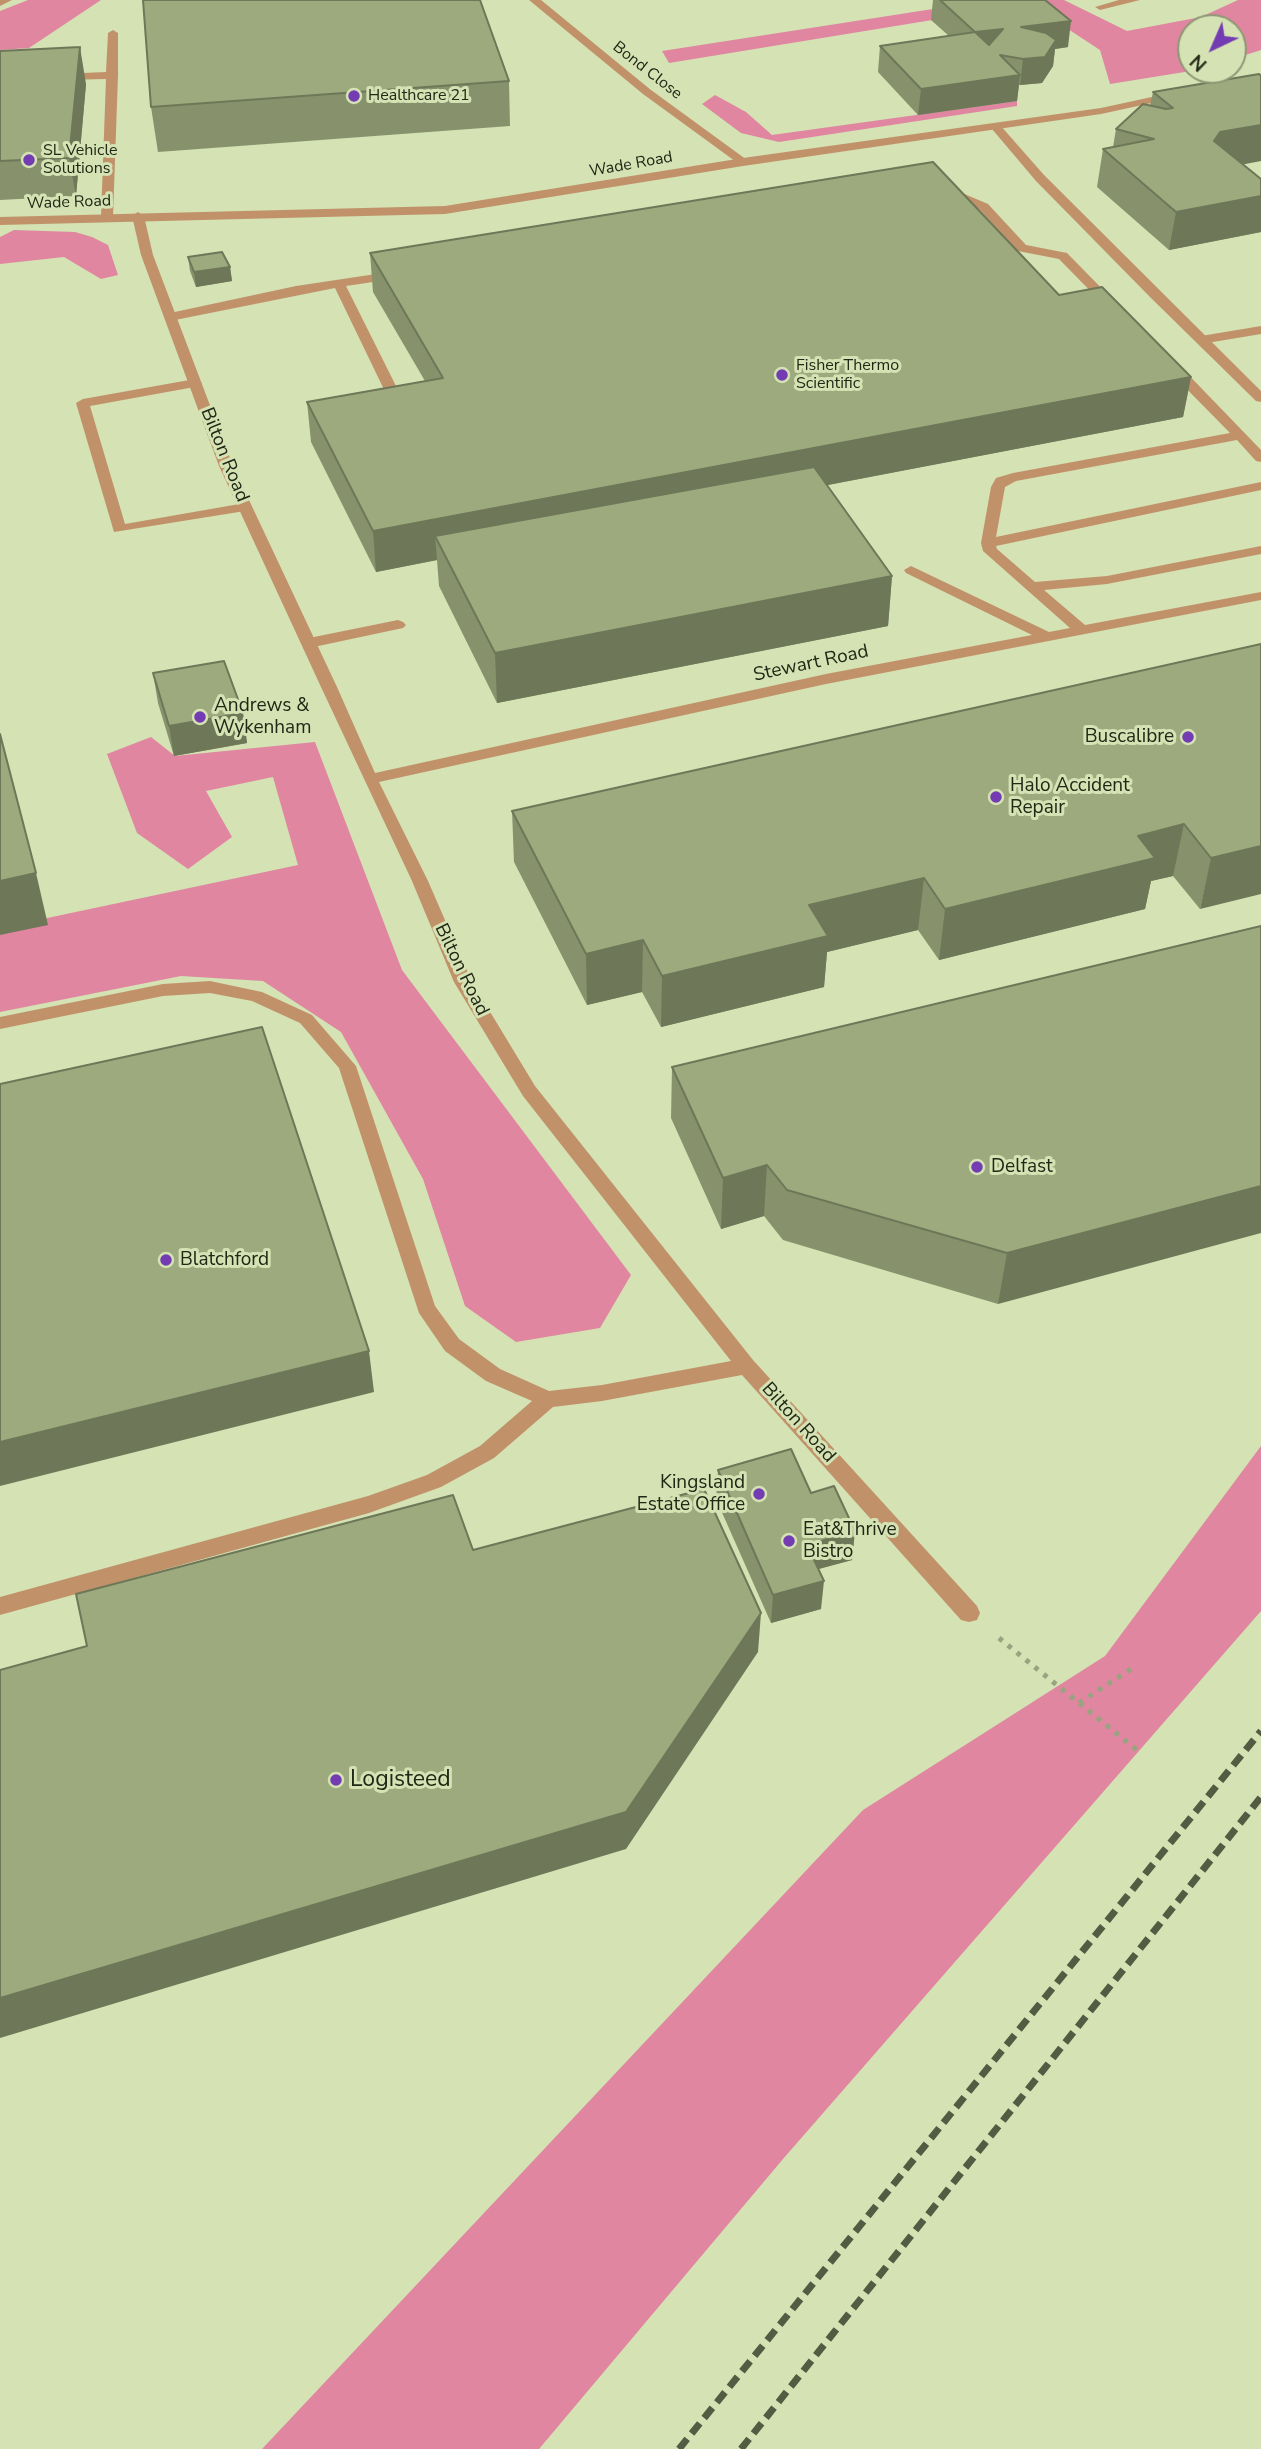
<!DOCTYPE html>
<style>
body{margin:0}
#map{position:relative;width:1261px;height:2449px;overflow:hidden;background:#d4e2b4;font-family:"Nunito Sans",sans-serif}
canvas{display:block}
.north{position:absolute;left:1177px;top:14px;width:70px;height:70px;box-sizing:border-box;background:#d4e2b4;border:2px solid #8d9775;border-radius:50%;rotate:224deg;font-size:19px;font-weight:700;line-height:28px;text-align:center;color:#222716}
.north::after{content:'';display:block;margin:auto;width:24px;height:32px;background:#743cb2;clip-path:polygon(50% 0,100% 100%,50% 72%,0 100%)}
</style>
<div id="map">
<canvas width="1261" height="2449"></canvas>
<div class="north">N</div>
</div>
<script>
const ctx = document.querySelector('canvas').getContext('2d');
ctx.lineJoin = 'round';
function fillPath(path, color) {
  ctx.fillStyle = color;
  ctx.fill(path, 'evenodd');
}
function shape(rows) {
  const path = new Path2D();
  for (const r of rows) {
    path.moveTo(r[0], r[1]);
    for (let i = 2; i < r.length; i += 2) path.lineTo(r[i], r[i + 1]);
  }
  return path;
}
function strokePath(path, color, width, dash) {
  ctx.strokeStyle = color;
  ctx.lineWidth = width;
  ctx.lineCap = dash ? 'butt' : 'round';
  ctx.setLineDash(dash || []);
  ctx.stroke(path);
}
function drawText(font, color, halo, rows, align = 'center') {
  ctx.font = font + ' "Nunito Sans",sans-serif';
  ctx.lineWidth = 6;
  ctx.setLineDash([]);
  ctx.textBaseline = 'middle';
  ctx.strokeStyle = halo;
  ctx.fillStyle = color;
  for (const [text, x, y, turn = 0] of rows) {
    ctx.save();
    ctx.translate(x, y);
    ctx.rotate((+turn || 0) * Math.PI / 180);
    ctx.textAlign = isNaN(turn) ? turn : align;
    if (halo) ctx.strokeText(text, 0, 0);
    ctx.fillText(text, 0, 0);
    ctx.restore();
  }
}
fillPath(shape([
 [28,0,101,0,29,48,0,50,0,11],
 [991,0,1064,0,1127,31,1201,17,1238,0,1261,0,1261,50,1233,59,1233,28,1191,28,1191,70,1197,70,1110,84,1100,50,1045,14,1018,6,669,63,662,51],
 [715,95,746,112,772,135,1017,101,1017,106,779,142,741,133,702,104],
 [14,230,75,232,92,237,108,245,118,275,101,279,64,257,0,264,0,237],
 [151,737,175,756,315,742,402,970,631,1275,600,1328,516,1342,465,1306,423,1179,341,1032,263,981,181,976,0,1012,0,928,298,865,273,777,206,791,232,837,188,869,137,833,107,754],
 [1261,1446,1261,1611,783,2159,539,2449,262,2449,863,1810,1105,1656]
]), '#e086a0');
strokePath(shape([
 [999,1638,1138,1751],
 [1079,1703,1134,1667]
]), '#98a37f', 5, [4.5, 7]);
fillPath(shape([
 [0,0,12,0,0,6,0,0],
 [1119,0,1140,0,1100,10,1095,7,1119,0],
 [113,30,118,33,118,75,113,217,107,221,101,217,106,79,60,80,54,77,60,74,106,72,108,33,113,30],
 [940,187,948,187,988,204,1026,245,1067,253,1118,305,1117,308,1107,308,1059,259,1018,251,980,210,940,193,940,187],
 [396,271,400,272,400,278,346,286,405,404,398,408,391,404,335,288,170,321,164,317,170,313,296,286,396,271],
 [1261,326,1261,334,1201,344,1195,340,1201,336,1261,326],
 [1173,363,1178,364,1261,450,1261,462,1256,461,1237,440,1016,481,1005,487,996,537,1261,482,1261,490,996,546,997,549,1035,582,1107,576,1261,546,1261,554,1107,584,1044,590,1085,625,1261,592,1261,600,826,684,379,782,428,881,472,982,535,1086,753,1360,977,1606,980,1613,977,1620,969,1622,961,1620,742,1375,602,1401,553,1407,494,1458,441,1487,369,1513,0,1615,0,1597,368,1496,427,1475,480,1446,532,1401,486,1381,445,1351,419,1313,339,1068,300,1023,252,1001,210,993,163,996,0,1029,0,1017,163,984,210,981,262,992,312,1015,356,1066,435,1306,459,1339,500,1369,549,1391,602,1385,731,1361,523,1096,454,982,412,881,321,687,329,682,337,687,375,773,826,674,1032,635,906,573,904,570,911,566,1049,632,1070,628,983,551,981,543,991,487,996,478,1013,473,1230,433,1168,370,1166,367,1173,363],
 [195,379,202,383,200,386,90,406,125,524,245,503,252,507,245,511,114,532,76,403,83,399,195,379],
 [398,620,403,622,406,625,403,628,309,648,301,643,309,638,398,620]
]), '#c1926a');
fillPath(shape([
 [529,0,541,0,651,90,747,160,747,164,739,164,643,94,529,0],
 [992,125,1000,125,1044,175,1261,391,1261,402,1256,401,1150,297,1036,181,992,129,992,125],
 [138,212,144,216,153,255,233,466,337,687,334,690,329,692,321,687,219,466,141,255,132,216,138,212]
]), '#c1926a');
fillPath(shape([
 [1175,92,1179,93,1179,97,1101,114,743,166,445,214,0,225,0,217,445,206,743,158,1101,108,1175,92]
]), '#c1926a');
strokePath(shape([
 [679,2449,1261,1731],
 [741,2449,1261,1797]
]), '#535b42', 7, [13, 7]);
fillPath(shape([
 [933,0,1045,0,1068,47,1055,49,1053,66,1042,83,1019,85,1017,101,918,115,878,72,880,46,949,36,931,20],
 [0,51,86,84,76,196,0,200],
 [509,81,510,126,158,152,151,107],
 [1153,92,1261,179,1261,232,1169,250,1097,187,1103,149,1113,147,1116,129,1150,106],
 [370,253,1059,295,1191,377,1183,417,827,485,892,576,888,626,497,703,439,586,437,560,376,572,311,442,307,402,425,381,373,292],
 [188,257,230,267,232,281,196,287,190,271],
 [1261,644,1200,909,1173,876,1151,881,1145,909,939,960,918,930,827,952,824,987,661,1027,642,992,587,1005,514,862,512,811],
 [153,673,243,713,247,743,174,756,158,703],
 [1261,926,998,1304,783,1240,764,1216,721,1229,671,1118,672,1067],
 [718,1470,811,1493,855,1531,852,1560,818,1569,821,1609,771,1623,716,1499]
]), '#87926c');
fillPath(shape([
 [1071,21,1068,47,1055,49,1053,66,1042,83,1020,85,1023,59,1021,27],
 [1003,29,1000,55,975,32],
 [80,47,86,84,76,196,69,158],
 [1020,75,1017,101,918,115,921,89],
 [1261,125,1261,161,1214,170,1214,141,1220,132],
 [1261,196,1261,232,1169,250,1176,212],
 [230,267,232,281,196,287,194,272],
 [1191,377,1183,417,447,558,435,536,437,560,376,572,373,531],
 [892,576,888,626,497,703,495,653],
 [243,713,247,743,174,756,169,726],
 [1184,824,1173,876,1151,881,1145,909,939,960,945,909,1138,836],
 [1261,846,1261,894,1200,909,1211,858],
 [36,873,48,925,0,935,0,881],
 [924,878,918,930,827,952,824,987,661,1027,662,976,809,905],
 [643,940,642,992,587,1005,586,954],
 [767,1165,764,1216,721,1229,723,1178],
 [1261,1186,1261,1233,998,1304,1007,1253],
 [369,1351,374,1392,0,1486,0,1442],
 [855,1531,852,1560,804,1573,807,1545],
 [824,1581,821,1609,771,1623,773,1595],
 [761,1613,758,1652,626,1849,0,2038,0,1998]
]), '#6e7758');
const building = shape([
 [143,0,480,0,509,81,151,107,143,0],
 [940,0,1045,0,1071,21,1021,27,1046,33,1056,40,1045,57,1023,59,1000,55,1020,75,921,89,880,46,975,32,989,45,1003,29,975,32,940,0],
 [80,47,69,158,0,161,0,51,80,47],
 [1259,74,1261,76,1261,125,1220,132,1214,141,1261,179,1261,196,1176,212,1103,149,1154,139,1116,129,1143,104,1166,109,1173,108,1153,92,1259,74],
 [933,162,1059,295,1102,287,1191,377,373,531,307,402,443,378,370,253,933,162],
 [222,252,230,267,194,272,188,257,222,252],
 [814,467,892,576,495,653,435,536,814,467],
 [1261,644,1261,846,1211,858,1184,824,1138,836,1155,858,945,909,924,878,809,905,828,936,662,976,643,940,586,954,512,811,1261,644],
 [224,661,243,713,169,726,153,673,224,661],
 [0,734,36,873,0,881,0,734],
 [1261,926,1261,1186,1007,1253,787,1190,767,1165,723,1178,672,1067,1261,926],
 [262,1027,369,1351,0,1442,0,1084,262,1027],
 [791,1449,811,1493,834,1486,855,1531,807,1545,824,1581,773,1595,718,1470,791,1449],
 [704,1489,761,1613,626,1812,0,1998,0,1670,87,1646,76,1594,453,1495,473,1550,704,1489]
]);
fillPath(building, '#9daa7e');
strokePath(building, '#6e7758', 2);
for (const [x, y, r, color] of [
 [354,96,7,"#743cb2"],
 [29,160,7,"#743cb2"],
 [782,375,7,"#743cb2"],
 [200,717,7,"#743cb2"],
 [1188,737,7,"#743cb2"],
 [996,797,7,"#743cb2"],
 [977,1167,7,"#743cb2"],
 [166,1260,7,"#743cb2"],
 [759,1494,7,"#743cb2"],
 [789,1541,7,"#743cb2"],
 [336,1780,7,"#743cb2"]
]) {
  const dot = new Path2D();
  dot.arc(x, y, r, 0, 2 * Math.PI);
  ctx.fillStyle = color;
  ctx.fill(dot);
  strokePath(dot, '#d4e2b4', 2.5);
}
drawText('16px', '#222716', '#d4e2b4', [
 ["Bond Close",647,71,38],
 ["Wade Road",631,165,-10],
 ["Wade Road",69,203,-2]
]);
drawText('16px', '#222716', '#d4e2b4', [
 ["Healthcare 21",368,96],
 ["SL Vehicle",43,151],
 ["Solutions",43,169],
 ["Fisher Thermo",796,366],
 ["Scientific",796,384]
], 'left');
drawText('19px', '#222716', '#d4e2b4', [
 ["Bilton Road",224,455,68],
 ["Stewart Road",811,664,-12],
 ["Bilton Road",461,970,64],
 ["Bilton Road",798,1423,48]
]);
drawText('19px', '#222716', '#d4e2b4', [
 ["Andrews &",214,706],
 ["Wykenham",214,728],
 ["Buscalibre",1174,737,"right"],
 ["Halo Accident",1010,786],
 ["Repair",1010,808],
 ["Delfast",991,1167],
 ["Blatchford",180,1260],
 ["Kingsland",745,1483,"right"],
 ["Estate Office",745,1505,"right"],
 ["Eat&Thrive",803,1530],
 ["Bistro",803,1552]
], 'left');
drawText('23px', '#222716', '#d4e2b4', [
 ["Logisteed",350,1780]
], 'left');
</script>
